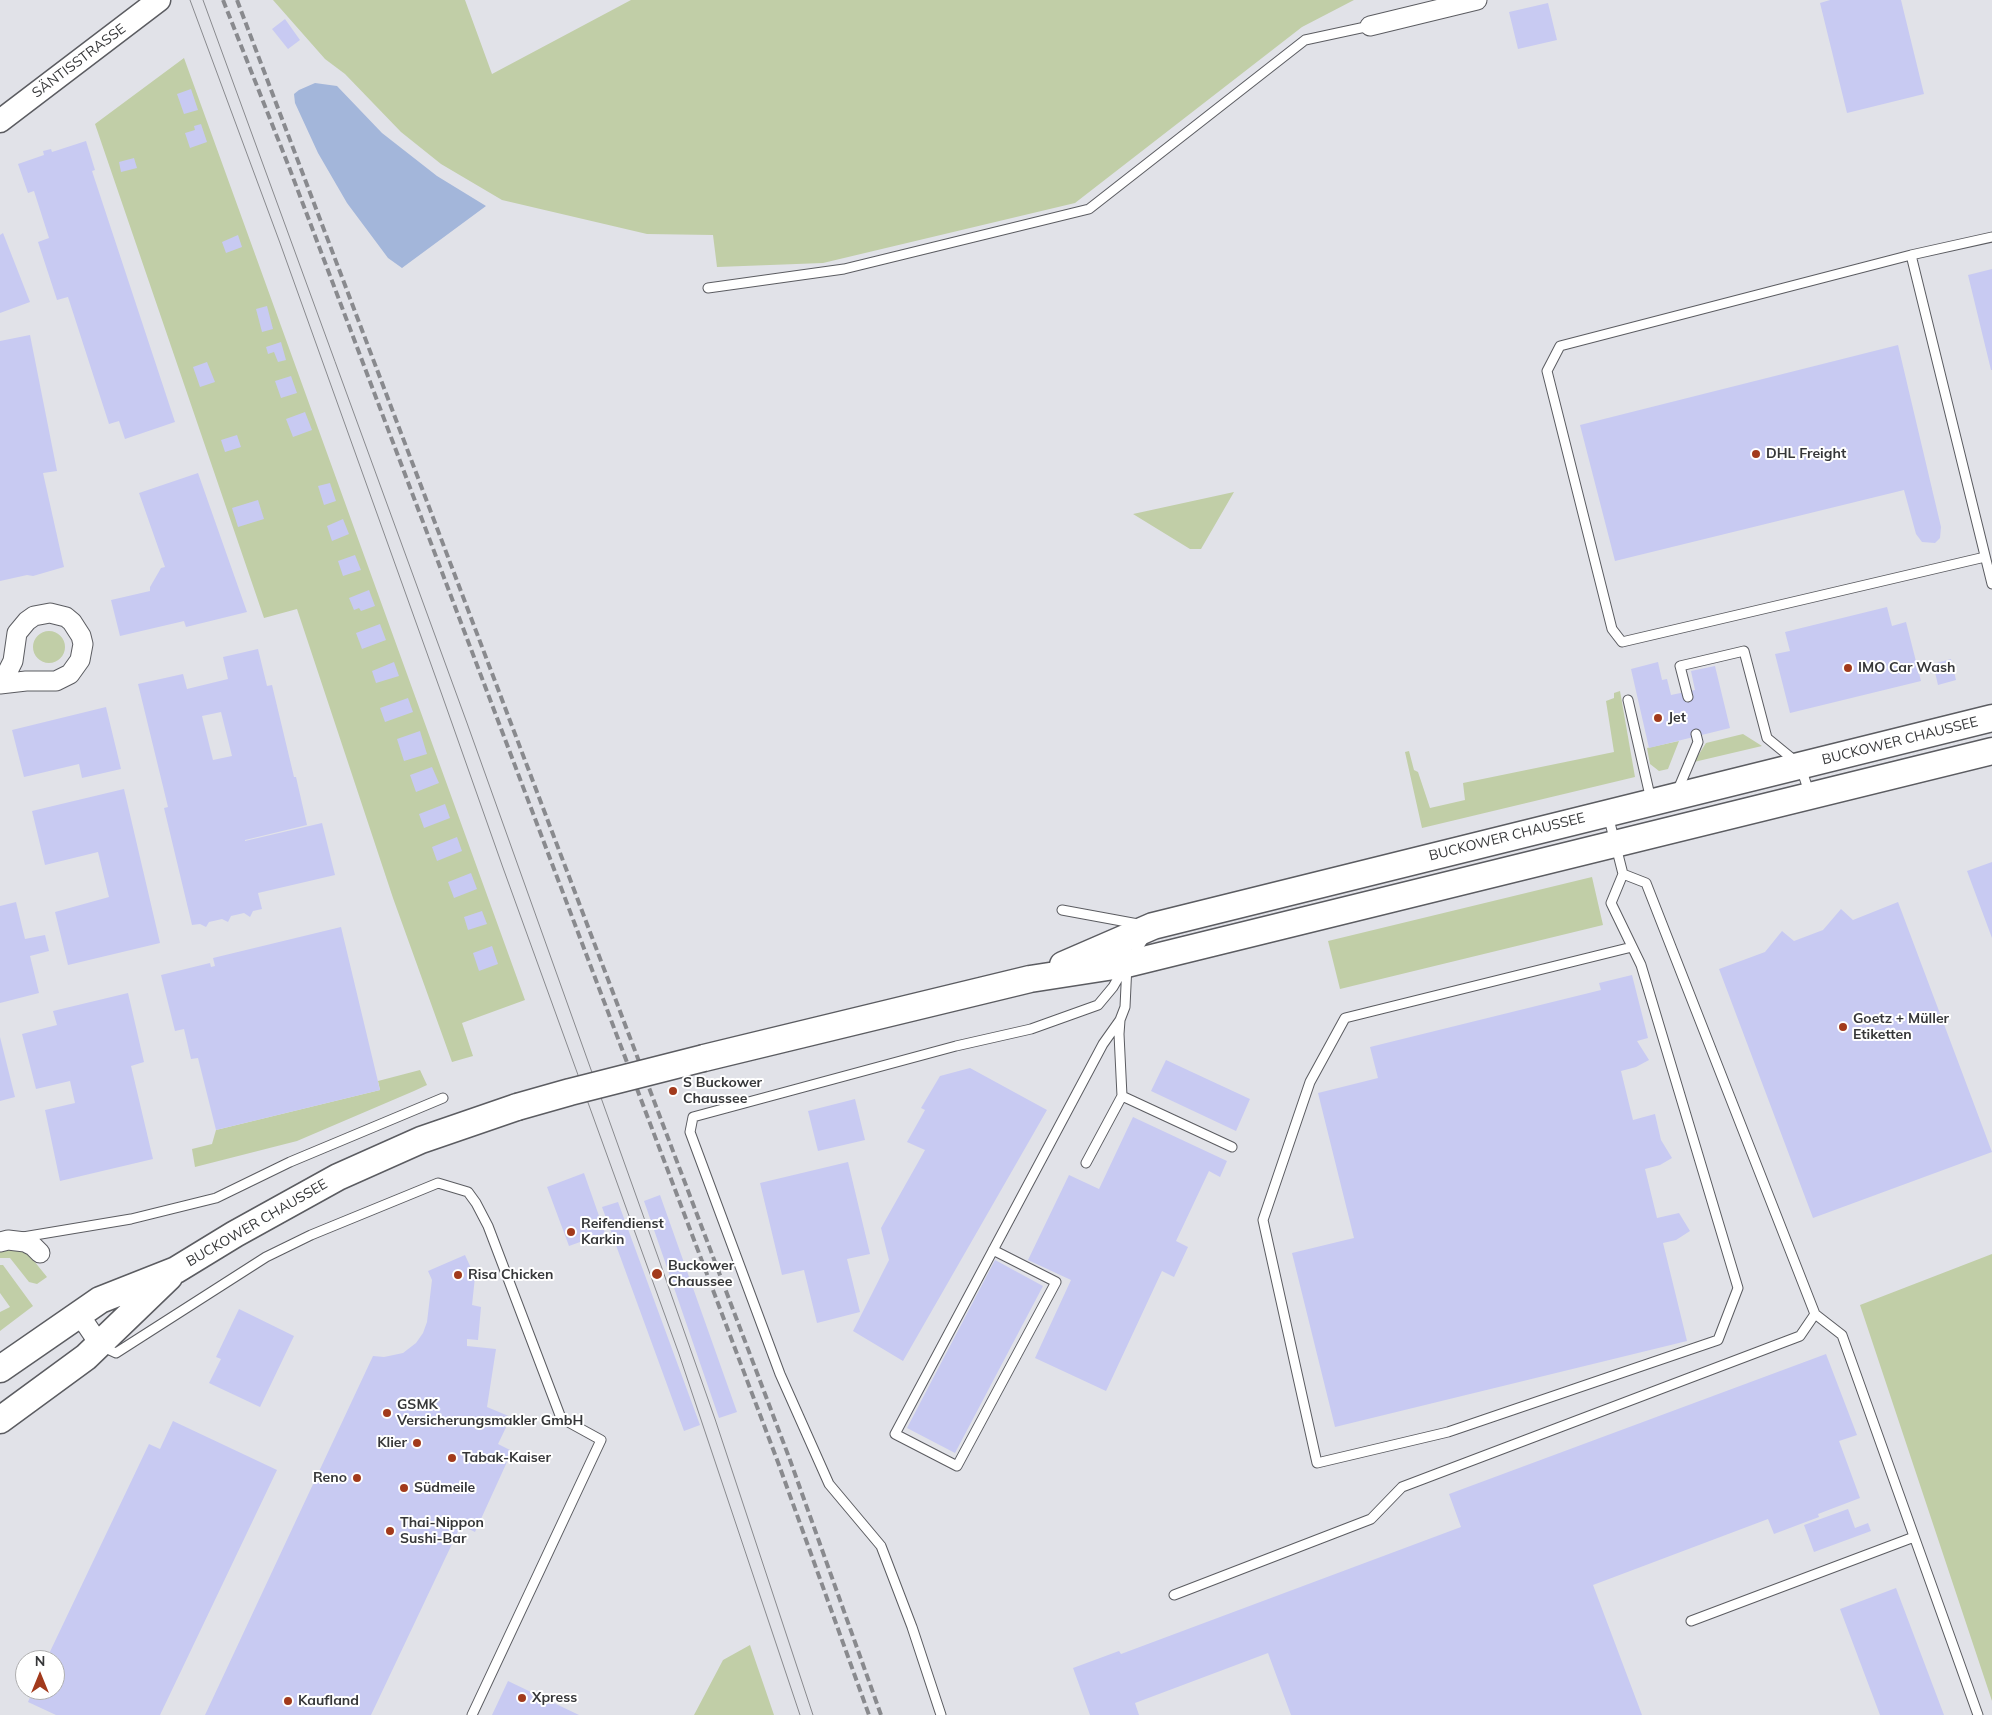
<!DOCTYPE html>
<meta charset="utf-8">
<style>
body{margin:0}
#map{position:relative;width:1992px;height:1715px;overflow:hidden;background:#e1e2e8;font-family:Mulish,sans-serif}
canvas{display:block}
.north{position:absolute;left:15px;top:1650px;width:50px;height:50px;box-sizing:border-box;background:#fff;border:1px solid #afafb0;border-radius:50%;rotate:0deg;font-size:14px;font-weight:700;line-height:20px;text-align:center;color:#363739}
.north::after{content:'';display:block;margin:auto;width:18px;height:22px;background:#a23a1c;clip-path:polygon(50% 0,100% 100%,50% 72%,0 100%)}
</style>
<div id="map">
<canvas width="1992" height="1715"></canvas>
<div class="north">N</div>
</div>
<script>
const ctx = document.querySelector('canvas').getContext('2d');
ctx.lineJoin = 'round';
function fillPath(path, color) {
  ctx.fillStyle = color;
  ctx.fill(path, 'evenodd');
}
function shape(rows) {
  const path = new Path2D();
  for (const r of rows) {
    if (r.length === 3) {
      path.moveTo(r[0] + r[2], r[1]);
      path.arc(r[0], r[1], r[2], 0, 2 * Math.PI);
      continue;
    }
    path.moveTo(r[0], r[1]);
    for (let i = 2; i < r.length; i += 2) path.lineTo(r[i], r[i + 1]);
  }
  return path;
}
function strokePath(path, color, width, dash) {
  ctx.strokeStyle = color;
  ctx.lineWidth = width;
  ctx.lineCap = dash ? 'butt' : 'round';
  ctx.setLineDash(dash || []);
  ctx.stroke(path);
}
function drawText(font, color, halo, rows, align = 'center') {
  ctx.font = font + ' Mulish,sans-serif';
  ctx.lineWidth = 4;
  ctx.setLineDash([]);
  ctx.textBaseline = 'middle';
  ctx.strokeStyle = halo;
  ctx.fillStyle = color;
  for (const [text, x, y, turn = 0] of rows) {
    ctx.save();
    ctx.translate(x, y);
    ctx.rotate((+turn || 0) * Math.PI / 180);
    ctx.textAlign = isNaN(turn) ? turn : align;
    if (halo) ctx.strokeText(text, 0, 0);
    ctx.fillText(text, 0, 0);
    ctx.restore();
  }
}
fillPath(shape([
 [273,0,465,0,492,74,631,0,1354,0,1302,27,1075,203,823,263,717,267,713,235,647,234,502,200,441,164,401,132,345,74,325,59],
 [184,58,525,1000,462,1023,473,1056,452,1062,393,898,297,609,264,618,95,124],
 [1234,492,1201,549,1190,549,1133,514],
 [49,647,16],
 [1620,691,1635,777,1422,828,1405,752,1409,751,1414,770,1418,772,1430,808,1465,800,1463,783,1614,752,1606,701,1614,698,1614,693],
 [1743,734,1762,746,1694,762,1706,743],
 [1679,741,1668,769,1659,771,1650,764,1647,748],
 [1592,877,1603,925,1340,989,1328,941],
 [420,1070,427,1085,414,1091,297,1141,195,1167,192,1149,212,1144,216,1130,380,1090,378,1081],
 [10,1249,25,1252,30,1256,47,1277,37,1284,29,1282,10,1258,0,1258,0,1251],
 [1992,1254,1992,1701,1860,1305],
 [0,1265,3,1265,33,1306,0,1331,0,1312,10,1307,0,1293],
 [750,1645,774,1715,694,1715,723,1660]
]), '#c1cea7');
fillPath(shape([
 [315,83,337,86,382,133,437,176,486,206,402,268,388,258,347,203,318,153,295,103,294,94,299,90]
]), '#a3b6da');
fillPath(shape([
 [1830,0,1901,0,1924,94,1847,113,1820,3],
 [1548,3,1557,40,1518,49,1509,12],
 [285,19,300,40,288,49,272,29],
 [191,89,198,110,184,114,177,94],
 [201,124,207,142,190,148,185,133,195,130,194,126],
 [86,141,95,170,92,171,175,422,125,439,119,421,109,424,68,297,57,300,38,242,49,238,34,191,28,193,18,164,44,155,43,151,51,149,52,152],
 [134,158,137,168,121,172,119,162],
 [3,233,30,302,0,313,0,235],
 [238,235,242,247,226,253,222,242],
 [1992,269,1992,370,1991,370,1968,275],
 [267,306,273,329,262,332,256,309],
 [30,335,57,471,43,473,64,567,33,576,27,575,0,581,0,341],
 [281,342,286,360,278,362,274,352,268,354,266,347],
 [1898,345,1941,527,1940,538,1935,543,1922,542,1916,534,1904,490,1615,561,1580,425],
 [207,362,215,382,200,387,193,367],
 [291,376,297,393,281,398,275,381],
 [305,412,312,430,293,437,286,419],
 [237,435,241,447,225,452,221,440],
 [198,473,247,612,186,627,184,621,120,636,111,600,150,591,150,587,161,568,165,567,139,493],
 [330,483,336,501,324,505,318,486],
 [258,500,264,519,238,527,232,508],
 [343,519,349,534,332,541,327,526],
 [355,555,361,570,343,576,338,561],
 [369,590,375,606,361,611,359,608,354,610,349,598],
 [1887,607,1892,626,1906,622,1921,681,1790,713,1775,654,1790,651,1785,632],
 [380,624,386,640,362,649,356,633],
 [258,649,267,686,272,685,294,777,296,777,307,825,245,840,245,841,322,823,335,875,258,893,262,909,253,911,250,917,244,913,231,916,228,922,222,919,209,922,206,927,200,924,192,925,164,808,168,807,138,684,183,674,187,689,228,679,223,657],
 [221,712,232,756,213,760,202,716],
 [1951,659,1956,680,1938,685,1933,664],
 [394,662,399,676,376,683,372,671],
 [1658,662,1662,680,1667,679,1671,695,1695,690,1691,671,1715,666,1730,728,1649,748,1631,669],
 [408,698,413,712,385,722,380,708],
 [106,707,121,769,82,778,79,764,24,777,12,730],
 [420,731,427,754,404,761,397,739],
 [432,767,439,783,416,792,410,775],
 [124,789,160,943,68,965,55,912,109,897,98,852,45,865,32,811],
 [445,804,450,818,424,828,419,814],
 [457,837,462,851,437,861,432,847],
 [1992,862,1992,938,1967,871],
 [471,873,477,889,454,898,448,882],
 [16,902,25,939,45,935,49,951,30,956,39,993,0,1003,0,906],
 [1898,902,1992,1152,1813,1218,1719,969,1765,952,1782,931,1794,941,1823,930,1841,909,1853,920],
 [482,911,487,924,468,930,464,917],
 [341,927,380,1090,216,1130,198,1058,191,1059,184,1029,175,1031,161,975,210,963,211,967,215,966,213,958],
 [492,946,498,964,479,971,473,953],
 [1632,975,1648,1038,1637,1041,1649,1060,1636,1067,1621,1071,1633,1120,1655,1114,1661,1140,1672,1158,1660,1165,1645,1169,1657,1218,1679,1213,1690,1231,1676,1240,1663,1243,1687,1341,1335,1427,1292,1253,1354,1238,1318,1093,1378,1078,1370,1047,1601,990,1599,983],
 [128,993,144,1062,131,1066,153,1159,60,1181,45,1110,75,1103,70,1081,36,1089,22,1034,57,1025,53,1011],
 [0,1037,15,1097,0,1101],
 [1166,1060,1250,1099,1236,1131,1151,1091],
 [970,1068,1047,1110,903,1361,853,1331,889,1260,881,1228,925,1150,907,1142,925,1110,921,1108,940,1076],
 [855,1099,865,1140,818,1151,808,1111],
 [1133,1117,1227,1161,1220,1177,1209,1171,1176,1241,1188,1247,1174,1277,1162,1271,1106,1391,1035,1358,1071,1280,1028,1260,1069,1175,1099,1189],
 [848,1162,870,1254,847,1259,860,1312,817,1323,804,1270,782,1275,760,1183],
 [584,1173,605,1233,569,1246,547,1187],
 [660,1195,737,1412,719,1418,644,1201],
 [618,1202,700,1425,684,1431,602,1207],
 [465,1255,475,1277,472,1305,481,1307,478,1340,467,1339,467,1346,496,1349,487,1407,511,1417,498,1444,512,1451,475,1532,461,1525,371,1715,205,1715,373,1356,384,1357,403,1353,416,1343,423,1333,427,1322,432,1280,428,1271],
 [995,1260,1043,1286,955,1453,907,1428],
 [239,1309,294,1336,260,1407,209,1383,221,1359,216,1357],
 [1826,1354,1857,1435,1839,1441,1860,1498,1818,1514,1819,1517,1774,1534,1768,1519,1593,1585,1642,1715,1291,1715,1268,1653,1135,1703,1139,1715,1090,1715,1073,1668,1119,1651,1121,1654,1461,1527,1449,1494],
 [173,1421,277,1470,160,1715,56,1715,28,1702,33,1690,55,1690,55,1660,46,1660,149,1444,160,1449],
 [1848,1509,1855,1528,1868,1523,1871,1531,1814,1552,1804,1525],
 [1896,1588,1944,1715,1880,1715,1840,1609],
 [508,1681,579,1715,492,1715]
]), '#c8caf2');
const service = shape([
 [1911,255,1992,584],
 [708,288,844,269,1089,209,1305,40,1370,26],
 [1985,557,1622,642,1612,629,1547,371,1560,346,1911,255,1992,237],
 [1688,697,1680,666,1744,651,1767,738,1800,765,1810,795],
 [1628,700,1651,800],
 [1677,792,1698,742,1696,734],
 [1608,815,1623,874,1646,883,1815,1314,1842,1335,1978,1715],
 [1623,874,1611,903,1641,965,1738,1288,1718,1340,1448,1432,1317,1463,1263,1220,1310,1082,1345,1018,1632,947],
 [1062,910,1138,924],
 [1122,1096,1232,1147],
 [1086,1163,1122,1096,1119,1034,1120,1020,1125,1007,1127,964,1145,937],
 [23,1237,131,1219,216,1198,290,1162,443,1098],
 [993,1250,1056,1282,957,1466,895,1434,1103,1044,1120,1020],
 [101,1346,116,1353,266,1257,311,1235,438,1183,468,1192,476,1203,488,1226,561,1418,601,1440,472,1715],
 [1174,1595,1371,1519,1402,1487,1800,1336,1815,1314],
 [1691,1621,1914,1537],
 [941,1715,912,1627,881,1546,829,1484,780,1374,690,1132,693,1117,956,1046,1031,1029,1098,1005,1113,987,1124,968]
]);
const minor = shape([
 [1370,26,1477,0],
 [0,684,26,681,56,681,70,674,80,660,83,644,81,636,72,622,66,617,50,613,34,616,27,621,17,633,13,661,2,683],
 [0,1242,8,1240,25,1242,33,1246,40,1253],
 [79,1314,100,1345]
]);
const tertiary = shape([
 [0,121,159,0]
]);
const secondary = shape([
 [1063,965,1153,926,1992,718],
 [704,1058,1030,979,1127,964,1992,751],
 [0,1369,100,1300,176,1270,235,1234,338,1177,421,1140,517,1107],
 [0,1420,86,1357,169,1277]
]);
strokePath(service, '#5b5c61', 11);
strokePath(minor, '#5b5c61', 21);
strokePath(tertiary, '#5b5c61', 25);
strokePath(secondary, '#5b5c61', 29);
strokePath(service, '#fff', 9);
strokePath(minor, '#fff', 19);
strokePath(tertiary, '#fff', 22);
strokePath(secondary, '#fff', 26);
strokePath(shape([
 [190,0,280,243,442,695,502,865,679,1354,800,1715],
 [203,0,467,723,658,1257,715,1419,813,1715]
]), '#898a8e', 1);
strokePath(shape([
 [223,0,289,167,779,1465,869,1715],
 [237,0,790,1460,881,1715]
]), '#898a8e', 4, [8, 4]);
const secondaryBridge = shape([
 [517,1107,570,1092,704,1058]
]);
strokePath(secondaryBridge, '#5b5c61', 29, []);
strokePath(secondaryBridge, '#fff', 26);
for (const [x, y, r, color] of [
 [1756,454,5,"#a23a1c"],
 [1848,668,5,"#a23a1c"],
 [1658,718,5,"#a23a1c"],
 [1843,1027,5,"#a23a1c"],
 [673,1091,5,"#a23a1c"],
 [571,1232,5,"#a23a1c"],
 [657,1274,6,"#a23a1c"],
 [458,1275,5,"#a23a1c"],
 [387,1413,5,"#a23a1c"],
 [417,1443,5,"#a23a1c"],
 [452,1458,5,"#a23a1c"],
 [357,1478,5,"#a23a1c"],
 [404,1488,5,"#a23a1c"],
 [390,1531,5,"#a23a1c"],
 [522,1698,5,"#a23a1c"],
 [288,1701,5,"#a23a1c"]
]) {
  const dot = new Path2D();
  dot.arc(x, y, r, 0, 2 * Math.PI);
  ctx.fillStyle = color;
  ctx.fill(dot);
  strokePath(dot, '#fff', 2);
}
drawText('14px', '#363739', '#fff', [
 ["SÄNTISSTRASSE",79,61,-37],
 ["BUCKOWER CHAUSSEE",1900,741,-14],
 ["BUCKOWER CHAUSSEE",1507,837,-14],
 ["BUCKOWER CHAUSSEE",257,1223,-30]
]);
drawText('bold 14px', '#363739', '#fff', [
 ["DHL Freight",1766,454],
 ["IMO Car Wash",1858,668],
 ["Jet",1668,718],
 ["Goetz + Müller",1853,1019],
 ["Etiketten",1853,1035],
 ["S Buckower",683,1083],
 ["Chaussee",683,1099],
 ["Reifendienst",581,1224],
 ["Karkin",581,1240],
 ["Buckower",668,1266],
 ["Chaussee",668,1282],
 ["Risa Chicken",468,1275],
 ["GSMK",397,1405],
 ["Versicherungsmakler GmbH",397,1421],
 ["Klier",407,1443,"right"],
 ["Tabak-Kaiser",462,1458],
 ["Reno",347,1478,"right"],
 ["Südmeile",414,1488],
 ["Thai-Nippon",400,1523],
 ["Sushi-Bar",400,1539],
 ["Xpress",532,1698],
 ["Kaufland",298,1701]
], 'left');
</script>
